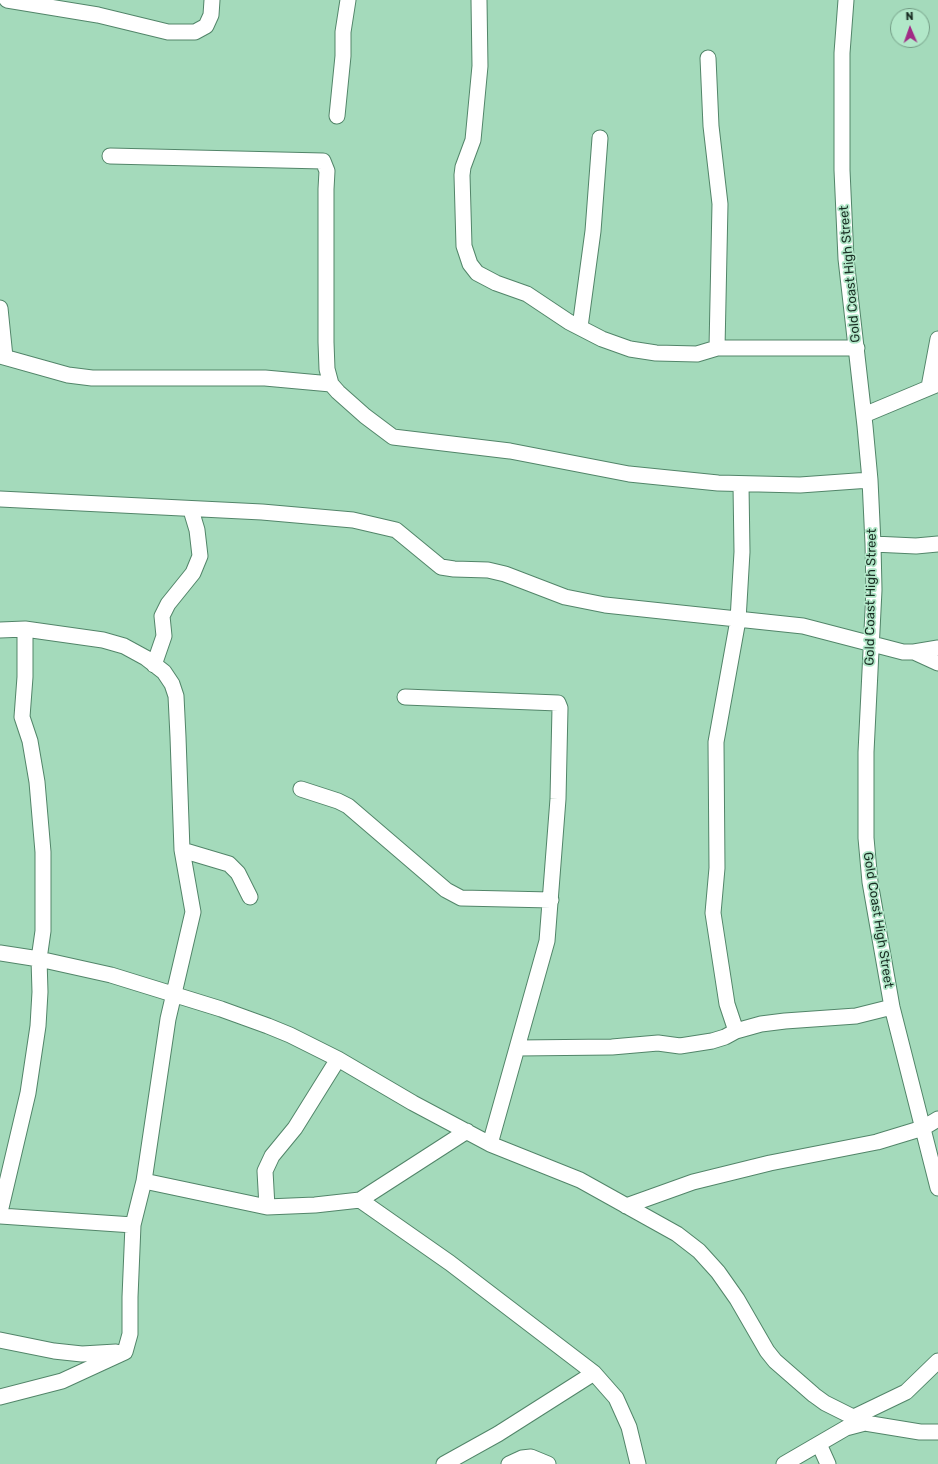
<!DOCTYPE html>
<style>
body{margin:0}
#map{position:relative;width:938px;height:1464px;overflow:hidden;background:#a4dabb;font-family:Rubik,sans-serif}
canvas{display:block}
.north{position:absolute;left:890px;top:8px;width:40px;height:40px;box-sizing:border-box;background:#b1e7c8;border:1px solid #749d86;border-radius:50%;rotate:358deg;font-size:11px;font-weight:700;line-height:16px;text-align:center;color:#192e23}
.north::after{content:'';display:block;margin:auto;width:14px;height:18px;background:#a12b85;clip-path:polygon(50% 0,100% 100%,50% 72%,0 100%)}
</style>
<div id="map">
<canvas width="938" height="1464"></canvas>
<div class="north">N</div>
</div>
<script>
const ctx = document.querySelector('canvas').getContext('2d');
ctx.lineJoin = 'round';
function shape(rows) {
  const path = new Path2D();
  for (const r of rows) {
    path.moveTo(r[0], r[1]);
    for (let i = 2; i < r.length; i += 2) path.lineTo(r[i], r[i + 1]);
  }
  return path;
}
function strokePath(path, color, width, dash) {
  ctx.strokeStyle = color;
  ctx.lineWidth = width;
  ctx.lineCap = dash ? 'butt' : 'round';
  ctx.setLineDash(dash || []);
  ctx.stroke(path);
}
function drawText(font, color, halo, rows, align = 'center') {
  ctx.font = font + ' Rubik,sans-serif';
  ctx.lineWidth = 3.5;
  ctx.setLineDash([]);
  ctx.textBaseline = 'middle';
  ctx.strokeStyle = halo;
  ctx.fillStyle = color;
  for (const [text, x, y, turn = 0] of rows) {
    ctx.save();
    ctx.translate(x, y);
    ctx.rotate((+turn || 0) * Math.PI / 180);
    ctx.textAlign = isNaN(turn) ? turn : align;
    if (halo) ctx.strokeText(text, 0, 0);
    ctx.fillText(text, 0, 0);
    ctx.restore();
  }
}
const minor = shape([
 [7,0,98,15,168,32,195,32,206,26,211,15,212,0],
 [479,0,480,66,473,140,463,167,462,175,464,246,470,264,477,273,496,283,527,294,569,322,602,339,630,349,656,353,697,354,717,348,857,348],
 [846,0,842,53,842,170,846,259,865,426,870,480,873,544,874,590,866,752,866,838,870,882,892,1007,938,1188],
 [708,58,711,126,720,204,717,348],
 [337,116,343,56,343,32,348,0],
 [110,156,323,161,327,171,326,189,326,342,327,369,331,384,338,392,365,416,393,437,510,451,629,474,718,483,800,485,870,480],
 [0,308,5,357],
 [580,327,593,231,600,138],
 [0,356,68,375,92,378,265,378,331,384],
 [929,387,938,339],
 [864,415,938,384],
 [0,499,262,512,353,520,396,530,441,567,454,569,488,570,505,574,565,597,605,605,803,626,903,652,914,652,938,648],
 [873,544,916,546,938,544],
 [0,630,25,629,103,640,124,646,146,658,164,672,172,684,176,696,178,737,182,850,193,912,168,1019,144,1181,133,1225,130,1297,130,1334,125,1352,62,1381,0,1397],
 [914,652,938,663],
 [154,665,164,636,162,616,168,604,193,573,200,556,197,530,191,510],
 [405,697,558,703,560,708,558,799,547,941,490,1144],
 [301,789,338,801,348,806,446,890,461,898,551,900],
 [182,850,229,864,238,873,250,897],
 [0,953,39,959,111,975,221,1009,268,1026,290,1035,338,1059,413,1103,490,1144,580,1180,677,1234,699,1251,718,1272,737,1299,767,1351,775,1361,814,1395,825,1403,865,1423,920,1432,938,1432],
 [736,1031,727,1004,713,913,717,868,716,742,738,620,742,552,741,485],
 [518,1048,612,1047,658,1043,680,1046,712,1041,725,1037,736,1031,761,1024,785,1021,856,1016,892,1007],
 [144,1181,267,1207,315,1205,360,1200,467,1131],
 [360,1200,450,1263,594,1373,616,1398,629,1427,638,1464],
 [626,1206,693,1182,770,1163,877,1142,923,1128,938,1119],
 [267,1207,265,1171,272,1156,295,1128,338,1059],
 [0,1212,28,1093,38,1026,40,992,39,959,43,931,43,852,37,782,30,741,22,717,25,677,25,629],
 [0,1216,133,1225],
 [0,1340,54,1351,82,1354,116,1352],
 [854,1417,906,1392,938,1361],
 [819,1444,828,1464],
 [444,1464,498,1434,594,1373],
 [509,1464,522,1458,531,1457,548,1464],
 [784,1464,846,1428,865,1423]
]);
strokePath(minor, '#528569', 17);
strokePath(minor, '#fff', 15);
drawText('13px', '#192e23', '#b1e7c8', [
 ["Gold Coast High Street",850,274,-95],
 ["Gold Coast High Street",871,597,-89],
 ["Gold Coast High Street",878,920,81]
]);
</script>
